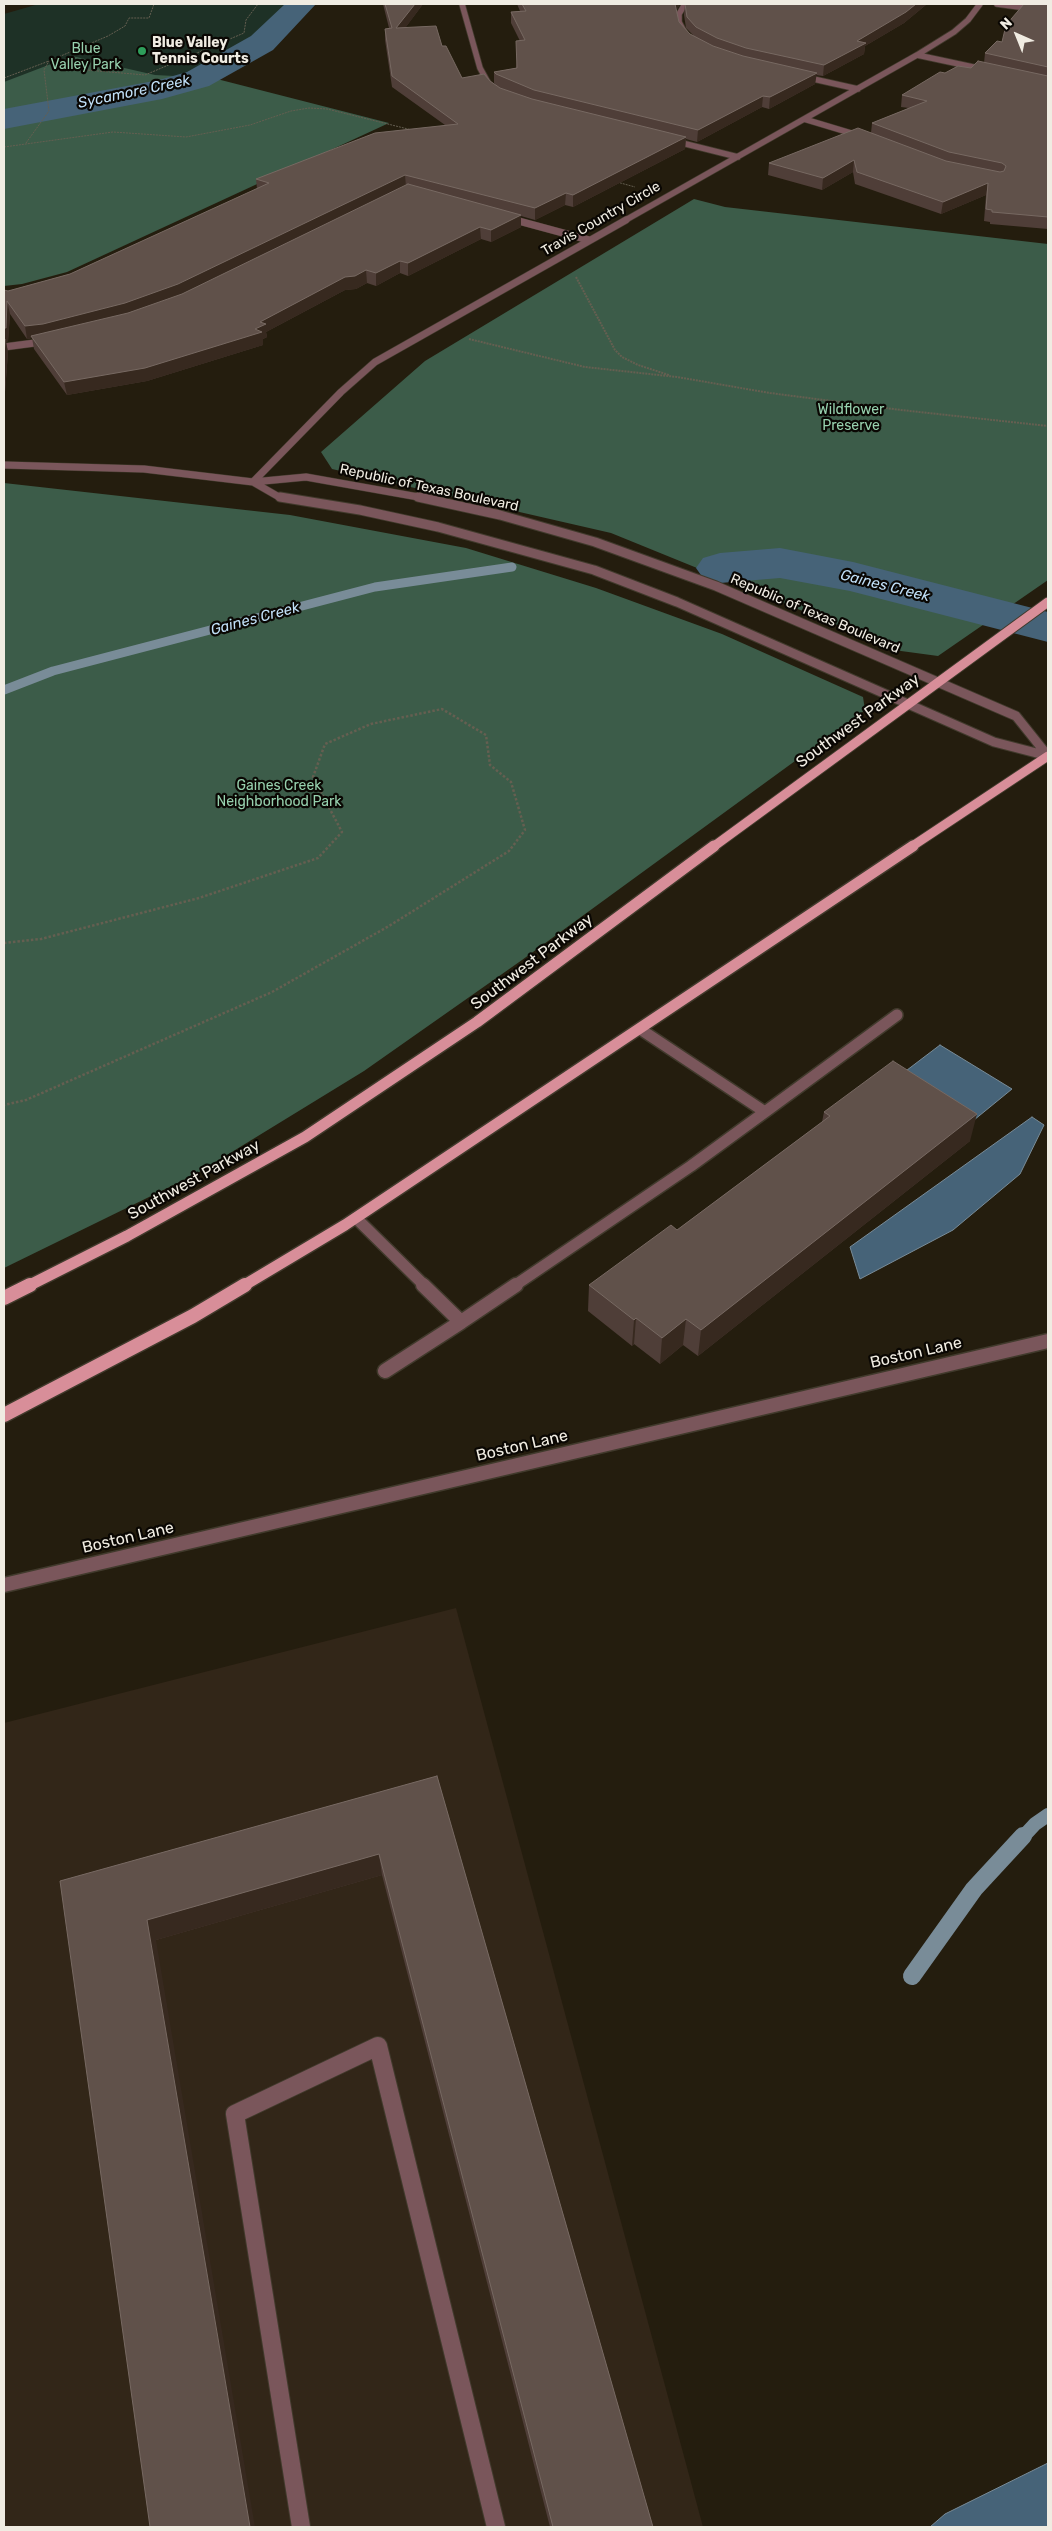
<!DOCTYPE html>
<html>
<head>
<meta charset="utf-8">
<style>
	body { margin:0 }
	#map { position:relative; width:1052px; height:2531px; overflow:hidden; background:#241d0e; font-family:Rubik,sans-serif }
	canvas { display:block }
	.frame { position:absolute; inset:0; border:5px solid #f0ece2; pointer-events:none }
	.north { position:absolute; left:992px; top:10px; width:50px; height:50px; -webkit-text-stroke:4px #0a0703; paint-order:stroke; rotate:316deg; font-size:14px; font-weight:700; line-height:20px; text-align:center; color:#f0ece2 }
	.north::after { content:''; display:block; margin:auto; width:18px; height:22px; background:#f0ece2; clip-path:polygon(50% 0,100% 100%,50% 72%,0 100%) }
</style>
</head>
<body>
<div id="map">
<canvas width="1052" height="2531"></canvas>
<div class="frame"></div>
<div class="north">N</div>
</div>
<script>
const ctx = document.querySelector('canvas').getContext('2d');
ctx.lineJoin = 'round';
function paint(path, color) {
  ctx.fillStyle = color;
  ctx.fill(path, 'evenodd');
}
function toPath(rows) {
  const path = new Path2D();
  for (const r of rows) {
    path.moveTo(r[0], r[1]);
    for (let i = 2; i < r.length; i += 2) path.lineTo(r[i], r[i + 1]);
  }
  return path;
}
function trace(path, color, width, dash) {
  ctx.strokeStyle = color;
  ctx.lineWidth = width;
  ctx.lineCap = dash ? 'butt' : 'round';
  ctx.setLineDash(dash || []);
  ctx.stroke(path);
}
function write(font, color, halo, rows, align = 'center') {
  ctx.font = font + ' Rubik,sans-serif';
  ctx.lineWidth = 4.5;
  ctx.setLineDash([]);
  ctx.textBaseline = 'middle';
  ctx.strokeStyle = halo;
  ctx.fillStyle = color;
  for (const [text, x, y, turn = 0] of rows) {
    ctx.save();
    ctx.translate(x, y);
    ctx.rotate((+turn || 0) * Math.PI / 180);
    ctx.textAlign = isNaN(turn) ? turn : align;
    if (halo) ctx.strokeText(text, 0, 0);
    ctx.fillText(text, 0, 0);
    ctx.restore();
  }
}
const industrial = toPath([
	[456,1608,703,2527,4,2527,4,1723]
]);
const green = toPath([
	[39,4,313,4,282,34,234,68,201,85,4,95,4,14]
]);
const forest = toPath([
	[72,56,155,75,213,78,389,123,67,272,22,284,4,286,4,82],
	[694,199,725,207,1048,244,1048,580,938,656,901,651,611,533,332,469,321,452,425,361],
	[4,483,290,515,466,548,596,588,722,634,863,697,865,710,522,960,364,1071,196,1174,4,1268]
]);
const water = toPath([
	[940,1045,1012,1089,963,1129,890,1083,940,1045],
	[1032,1117,1044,1125,1020,1174,953,1230,860,1279,850,1247,1032,1117],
	[1048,2463,1048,2527,930,2527,945,2514,1048,2463]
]);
const streamFar2 = toPath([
	[4,690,53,671,375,587,512,567]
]);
const streamFar1 = toPath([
	[1022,1838,1035,1824,1048,1815]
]);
const stream = toPath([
	[912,1976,974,1889,1023,1836]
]);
const river = toPath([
	[285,4,316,4,273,50,209,86,162,99,4,129,4,109,159,80,187,72,251,36,285,4],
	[780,548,853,562,1048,612,1048,642,850,591,780,578,720,583,703,578,696,568,703,558,720,553,780,548]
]);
const pathFar2 = toPath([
	[58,56,62,64,75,69,145,75,244,33,246,20,258,4],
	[4,78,49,61],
	[26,143,49,111,44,70,49,61,108,36,125,26,129,18,149,18,154,4],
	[4,147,113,132,186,137,250,125,291,111,309,108,327,109,412,130],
	[617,182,635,187]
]);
const pathFar1 = toPath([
	[576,277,615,350,622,357,638,365,669,375],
	[469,339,585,367,677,377,770,393,901,410,1048,426]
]);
const path = toPath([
	[4,943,41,939,199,898,318,858,342,832,313,777,325,744,371,724,442,709,486,735,490,765,511,782,525,830,509,851,389,926,272,992,26,1100,4,1105]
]);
const minorFar5 = toPath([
	[462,4,480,68,491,88],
	[685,4,679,14,679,22,686,35],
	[997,4,1048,11],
	[917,55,987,70],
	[800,76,858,89],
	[804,119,864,137],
	[670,140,738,157],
	[505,217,520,221],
	[624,221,917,55,954,32,968,20,980,4]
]);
const minorFar4 = toPath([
	[515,220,589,240],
	[4,347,50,341],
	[4,465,144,469,253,482,306,477,424,498],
	[253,482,341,392,375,362,626,220],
	[253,482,279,497,288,498]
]);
const minorFar3 = toPath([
	[280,497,360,510,438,527,594,570,677,602,994,742,1048,756],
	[418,497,500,515,595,542,716,586,1016,716,1048,756]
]);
const minorFar2 = toPath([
	[640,1029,765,1112,897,1015],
	[356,1218,425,1286],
	[514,1286,691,1166,765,1112]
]);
const minorFar1 = toPath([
	[423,1285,461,1322,516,1285],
	[385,1371,461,1322],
	[4,1585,1048,1341]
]);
const minor = toPath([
	[301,2527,235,2114,378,2046,496,2527]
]);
const majorFar2 = toPath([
	[713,847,1048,602],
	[911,847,1048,756]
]);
const majorFar1 = toPath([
	[28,1286,127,1236,305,1137,477,1022,714,846],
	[243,1286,345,1225,913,846]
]);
const major = toPath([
	[4,1298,30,1285],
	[4,1415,193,1316,245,1285]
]);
const wall = toPath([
	[383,4,423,4,405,28,442,46,462,78,490,81,496,85,494,83,494,72,516,68,520,41,511,23,511,12,520,11,517,4,680,4,676,11,679,22,690,34,694,36,686,28,684,15,685,4,927,4,904,23,865,46,864,54,823,76,816,75,815,84,769,109,762,107,697,142,686,139,685,149,573,207,565,205,535,220,521,216,521,227,491,242,481,239,408,276,400,273,376,286,367,283,356,289,345,290,266,332,267,337,263,339,263,345,147,381,67,395,34,349,32,338,27,339,10,314,8,341,6,342,8,352,5,392,4,393,4,290,8,291,70,274,257,189,256,179,445,125,392,87,385,40,385,29,389,28],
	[1048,4,1048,229,990,224,990,222,984,221,986,195,941,214,855,184,853,172,822,190,768,175,769,163,871,133,872,123,909,108,901,107,902,95,945,73,971,68,984,63,985,53,1002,42],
	[824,1112,970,1141,698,1356,683,1345,660,1364,634,1344,632,1346,588,1311,589,1285,677,1230,822,1122],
	[437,1776,653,2527,550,2527,382,1875,156,1940,60,1881]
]);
const shadedWall = toPath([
	[415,4,423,4,397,39,396,28],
	[675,4,680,4,674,15],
	[916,4,927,4,904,23,865,46,864,54,823,76,824,65,857,41],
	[817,73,815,84,769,109,770,97],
	[763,96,762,107,697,142,698,130],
	[686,137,685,149,573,207,573,195],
	[854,160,853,172,822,190,823,178],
	[405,175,406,187,180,297,127,316,31,336,32,338,27,339,25,326],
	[988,183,986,195,941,214,943,202],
	[566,193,565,205,535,220,535,208],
	[521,215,521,227,491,242,491,230],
	[480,227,481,239,408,276,408,263],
	[400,261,400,273,376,286,376,273],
	[366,270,367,283,356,289,345,290,266,332,267,337,263,339,263,345,147,381,67,395,64,382,255,329,260,322,345,277],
	[7,301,10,314,8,341,6,342,8,352,5,392,4,385,4,328],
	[977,1114,970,1141,698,1356,701,1330],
	[636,1318,634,1344,632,1346,634,1320],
	[686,1319,683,1345,660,1364,662,1338],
	[379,1854,382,1875,156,1940,255,2527,250,2527,147,1920]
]);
const building = toPath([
	[385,4,415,4,396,28,436,26,442,46,446,46,462,78,484,74,490,81,500,88,532,99,686,137,573,195,566,193,535,208,405,175,178,284,125,303,43,324,25,326,7,301,6,328,4,328,4,290,8,291,70,274,269,183,256,179,375,133,458,124,392,76,385,29,392,28,385,4],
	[522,4,675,4,679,22,690,34,713,46,743,56,817,73,770,97,763,96,698,130,534,90,496,74,494,72,517,68,516,41,525,40,511,12,526,11,522,4],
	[685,4,916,4,906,12,857,41,866,43,824,65,746,48,717,38,696,27,687,17,685,4],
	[1024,4,1048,4,1048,67,985,53,997,41,1002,42,1006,25,1024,4],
	[978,61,1048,76,1048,217,992,212,992,210,986,209,988,183,943,202,857,172,854,160,823,178,769,163,858,128,946,161,1000,172,1004,171,1006,166,1002,163,949,152,872,123,927,101,902,95,940,72,945,73,958,66,971,68,978,61],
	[408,184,521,215,491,230,480,227,408,263,400,261,376,273,366,270,355,276,345,277,260,322,266,324,255,329,262,332,145,368,64,382,31,336,128,313,182,294,408,184],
	[4,339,5,339,4,359,4,339],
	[893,1061,977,1114,701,1330,686,1319,662,1338,636,1318,634,1320,589,1285,671,1225,677,1230,830,1116,824,1112,893,1061],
	[437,1776,653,2527,553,2527,379,1854,147,1920,250,2527,150,2527,60,1881,437,1776]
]);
const markers = [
	[142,51,5,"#2e9e5b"]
];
const farPoinames = [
	["Blue Valley",152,43],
	["Tennis Courts",152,59]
];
const farParknames = [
	["Blue",86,49],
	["Valley Park",86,65],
	["Wildflower",851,410],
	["Preserve",851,426],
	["Gaines Creek",279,786],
	["Neighborhood Park",279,802]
];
const farStreetnames = [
	["Travis Country Circle",601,219,-30],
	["Republic of Texas Boulevard",429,488,12],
	["Republic of Texas Boulevard",815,614,23]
];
const farWaternames = [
	["Sycamore Creek",134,92,-12],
	["Gaines Creek",885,586,14],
	["Gaines Creek",255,619,-15]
];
const streetNames = [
	["Southwest Parkway",858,721,-36],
	["Southwest Parkway",532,962,-37],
	["Southwest Parkway",194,1180,-29],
	["Boston Lane",916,1353,-13],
	["Boston Lane",522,1446,-13],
	["Boston Lane",128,1538,-13]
];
paint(industrial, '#322618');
paint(green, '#1e3126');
paint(forest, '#3c5c49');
paint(water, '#466378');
trace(water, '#798c98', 1);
trace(streamFar2, '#798c98', 9);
trace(streamFar1, '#798c98', 14);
trace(stream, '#798c98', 18);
paint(river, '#466378');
trace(minorFar5, '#413a2c', 7);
trace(minorFar4, '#413a2c', 8);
trace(minorFar3, '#413a2c', 11);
trace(minorFar2, '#413a2c', 14);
trace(minorFar1, '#413a2c', 17);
trace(minor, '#413a2c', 20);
trace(majorFar2, '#413a2c', 11);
trace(majorFar1, '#413a2c', 14);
trace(major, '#413a2c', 17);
trace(pathFar2, '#655f51', 1, [2, 1]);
trace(pathFar1, '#655f51', 2, [2, 1]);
trace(path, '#655f51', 2.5, [2.5, 2]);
trace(minorFar5, '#7a565b', 5.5);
trace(minorFar4, '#7a565b', 7);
trace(minorFar3, '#7a565b', 9);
trace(minorFar2, '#7a565b', 11);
trace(minorFar1, '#7a565b', 14);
trace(minor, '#7a565b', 18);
trace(majorFar2, '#d88e99', 9);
trace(majorFar1, '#d88e99', 11);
trace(major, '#d88e99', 14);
paint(wall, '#4f3e38');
paint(shadedWall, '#37291f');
paint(building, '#60514a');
trace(building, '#776962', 1);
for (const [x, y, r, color] of markers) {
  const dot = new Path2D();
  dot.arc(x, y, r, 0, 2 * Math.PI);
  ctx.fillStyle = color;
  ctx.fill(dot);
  trace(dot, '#0a0703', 2);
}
write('bold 14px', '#f0ece2', '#0a0703', farPoinames, 'left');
write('14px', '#97d1ae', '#0a0703', farParknames);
write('14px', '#f0ece2', '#0a0703', farStreetnames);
write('italic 15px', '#c0dff7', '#0a0703', farWaternames);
write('16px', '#f0ece2', '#0a0703', streetNames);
</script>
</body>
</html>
